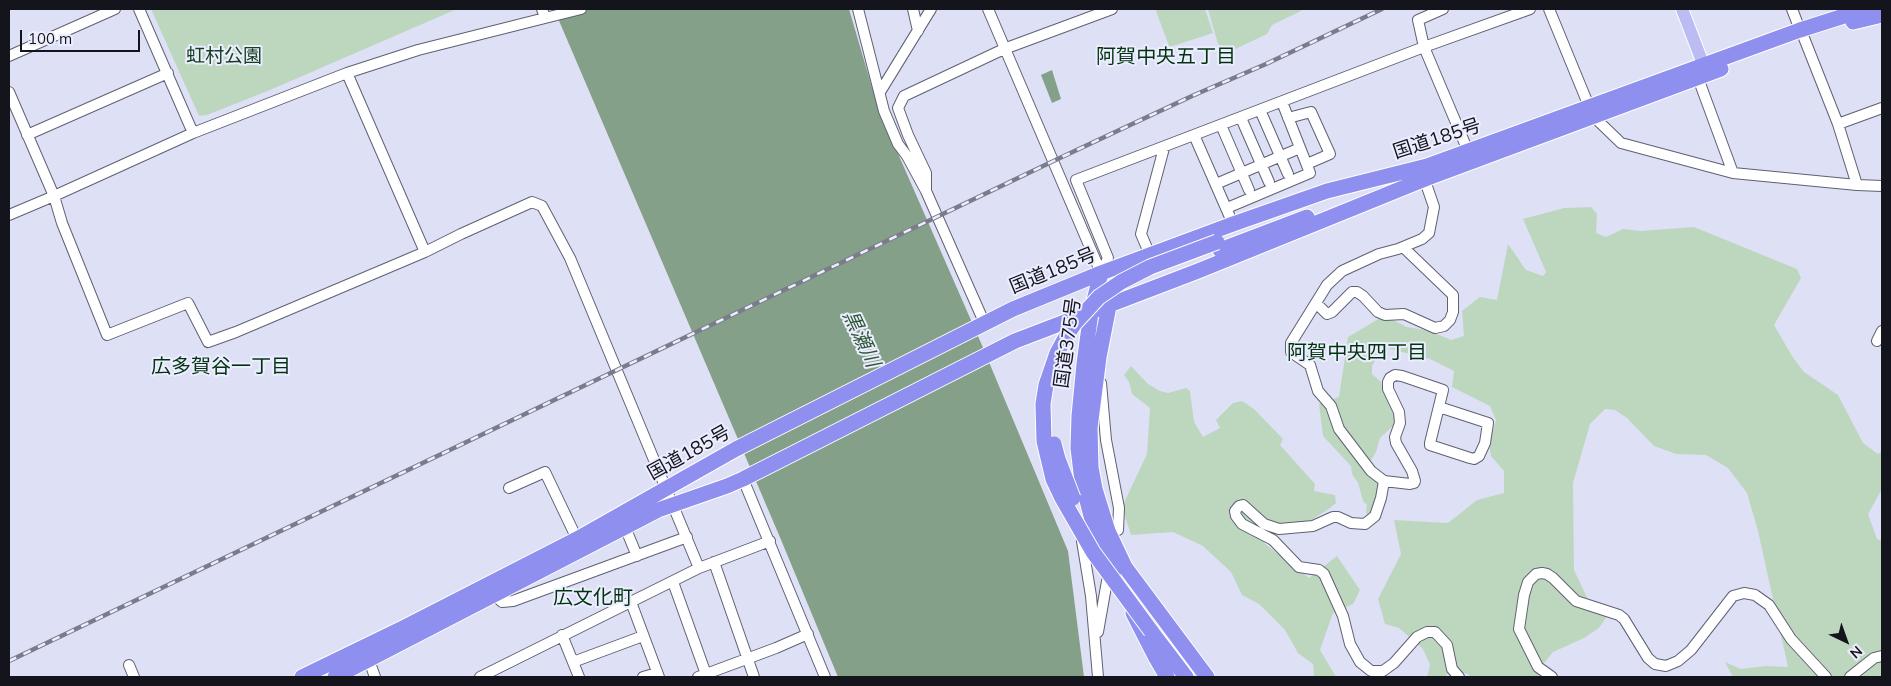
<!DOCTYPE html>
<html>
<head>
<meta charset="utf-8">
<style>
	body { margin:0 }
	#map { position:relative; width:1891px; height:686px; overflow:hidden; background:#dee0f6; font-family:Mulish,sans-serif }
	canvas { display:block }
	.frame { position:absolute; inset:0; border:10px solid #14141c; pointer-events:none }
	.north { position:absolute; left:1821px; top:616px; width:50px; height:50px; -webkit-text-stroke:4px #ecedff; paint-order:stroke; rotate:138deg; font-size:14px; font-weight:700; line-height:20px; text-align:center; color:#14141c }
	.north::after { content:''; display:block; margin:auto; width:18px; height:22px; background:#14141c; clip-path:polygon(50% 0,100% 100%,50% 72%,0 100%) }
	.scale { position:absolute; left:20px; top:30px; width:120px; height:22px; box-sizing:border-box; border:2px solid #14141c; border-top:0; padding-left:6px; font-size:15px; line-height:18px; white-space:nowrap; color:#14141c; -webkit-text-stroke:4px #ecedff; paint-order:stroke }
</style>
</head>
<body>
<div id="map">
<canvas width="1891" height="686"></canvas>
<div class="frame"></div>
<div class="north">N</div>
<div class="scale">100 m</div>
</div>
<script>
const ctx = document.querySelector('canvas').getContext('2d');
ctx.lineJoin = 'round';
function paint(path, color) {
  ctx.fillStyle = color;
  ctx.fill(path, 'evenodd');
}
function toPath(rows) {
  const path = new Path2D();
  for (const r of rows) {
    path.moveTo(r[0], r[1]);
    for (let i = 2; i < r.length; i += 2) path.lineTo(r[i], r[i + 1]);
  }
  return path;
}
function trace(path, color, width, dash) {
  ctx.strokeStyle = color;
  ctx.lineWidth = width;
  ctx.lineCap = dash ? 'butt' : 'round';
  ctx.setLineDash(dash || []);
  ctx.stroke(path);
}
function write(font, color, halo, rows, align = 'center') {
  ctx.font = font + ' Mulish,"Noto Sans JP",sans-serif';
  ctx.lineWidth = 4;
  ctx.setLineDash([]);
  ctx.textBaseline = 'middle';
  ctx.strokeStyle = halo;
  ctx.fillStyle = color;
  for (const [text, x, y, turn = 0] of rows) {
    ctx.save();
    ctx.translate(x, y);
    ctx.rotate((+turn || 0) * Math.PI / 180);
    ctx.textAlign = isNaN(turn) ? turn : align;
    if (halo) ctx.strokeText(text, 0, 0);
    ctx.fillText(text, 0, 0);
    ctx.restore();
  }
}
const green = toPath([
	[151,9,457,9,270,90,207,115,199,116],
	[1156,9,1205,9,1213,33,1173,46,1169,46,1156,11],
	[1208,9,1300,9,1301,11,1272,25,1267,34,1229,52,1218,44],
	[1591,207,1597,214,1596,233,1606,237,1623,229,1641,231,1694,227,1797,269,1801,278,1774,325,1792,356,1804,372,1838,395,1863,443,1878,454,1882,451,1882,489,1868,514,1877,539,1882,541,1882,677,1733,677,1725,662,1741,669,1766,666,1788,667,1758,531,1747,493,1728,468,1706,455,1676,454,1654,446,1627,418,1615,410,1605,409,1590,424,1573,483,1574,570,1593,610,1607,616,1599,628,1584,638,1553,652,1538,671,1538,677,1471,677,1468,674,1451,671,1444,677,1427,677,1430,665,1423,649,1399,628,1385,624,1378,599,1401,554,1394,520,1448,523,1477,500,1504,493,1504,471,1491,456,1489,445,1496,420,1490,406,1452,387,1454,371,1430,359,1383,347,1372,366,1372,374,1381,382,1383,392,1393,407,1395,424,1380,438,1376,452,1370,462,1379,486,1375,506,1369,517,1366,512,1367,505,1363,501,1358,483,1352,474,1351,466,1323,436,1319,404,1339,397,1348,337,1380,318,1395,321,1407,327,1430,331,1451,340,1464,336,1462,311,1480,297,1497,300,1508,244,1526,270,1543,276,1546,272,1523,219,1564,208],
	[1131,366,1148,384,1160,391,1168,393,1186,388,1190,391,1194,422,1203,437,1220,428,1216,420,1233,403,1242,401,1254,409,1283,439,1280,445,1315,484,1314,491,1335,495,1336,503,1330,508,1313,519,1279,534,1264,543,1309,578,1337,556,1360,590,1353,604,1333,613,1320,650,1336,677,1314,677,1313,664,1298,653,1285,630,1259,604,1242,595,1231,572,1203,546,1173,532,1131,535,1122,507,1147,454,1150,408,1132,394,1129,382,1124,375]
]);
const water = toPath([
	[554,9,849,9,878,108,981,343,1068,551,1084,677,838,677,779,535],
	[1052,70,1061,99,1052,103,1041,75]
]);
const minor = toPath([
	[139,9,193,133],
	[858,9,884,111,898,144,907,156,926,191,984,322],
	[913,9,918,31],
	[988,9,1101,273],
	[1443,9,1418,20,1424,47,1468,151],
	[1549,9,1593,116,1621,143,1733,173,1857,185,1882,186],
	[1792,9,1800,30],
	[545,18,581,9],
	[1804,38,1838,124,1857,185],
	[9,56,115,9],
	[347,73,425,252],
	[1698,78,1733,173],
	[9,92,54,196,62,223,107,335,188,303,208,342,236,332,425,252,461,234,532,202,542,206,570,258,699,568],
	[880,92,931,9],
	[1260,110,1288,174],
	[1241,118,1269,182],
	[1288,118,1311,112,1330,154,1307,164],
	[1838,124,1882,108],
	[1221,125,1249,190],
	[27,135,168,73],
	[1194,135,1233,224],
	[1423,175,1434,207,1429,233,1422,239,1398,249,1379,254,1342,271,1327,285,1291,343,1291,352,1310,365,1318,391,1331,406,1339,429,1371,471,1384,481,1381,498,1375,516,1365,524,1351,523,1338,517,1333,517,1313,526,1279,529,1264,524,1243,505,1239,506,1235,511,1236,516,1242,524,1273,540,1299,567,1319,570,1324,574,1343,616,1350,644,1360,662,1365,666,1371,671,1383,671,1394,663,1417,637,1427,632,1435,632,1447,645,1452,669,1459,677],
	[1216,184,1300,148],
	[926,189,926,173,908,135,898,108,904,96,1004,49,1112,9],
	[1227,208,1310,173,1282,102],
	[9,215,54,196,193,133,347,73,418,50,545,18,542,9],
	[1150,255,1141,234,1164,148],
	[1101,273,1108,258,1076,180,1424,47,1530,9],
	[1317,304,1327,314,1332,312,1352,292,1357,292,1363,296,1378,312,1385,315,1404,314,1435,328,1444,326,1450,320,1453,312,1453,295,1403,247],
	[1877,341,1882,331],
	[1101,383,1106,440,1119,508,1118,530],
	[743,479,825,677],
	[1384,481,1410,484,1414,483,1415,481,1412,471,1396,443,1395,437,1400,423,1399,412,1388,389,1388,382,1390,378,1395,375,1402,376,1443,390,1430,443,1430,445,1470,458,1474,459,1479,456,1485,443,1488,423,1439,407],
	[509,488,545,472,577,539],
	[625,527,637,556],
	[1082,541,1091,596,1098,677],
	[714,562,754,677],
	[673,582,707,677],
	[494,595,502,602,513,601,687,537],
	[631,602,659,677],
	[1098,632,1107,581],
	[562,635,579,677],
	[369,660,375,677],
	[573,662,643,636],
	[129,665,134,677],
	[480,677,699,568,770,541],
	[643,677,657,673],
	[698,677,776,648,808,634],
	[1552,677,1538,667,1519,629,1524,595,1528,582,1536,574,1542,573,1547,574,1553,578,1576,601,1619,615,1624,619,1648,658,1655,664,1666,666,1678,661,1691,650,1733,596,1744,593,1755,595,1769,605,1791,639,1826,677],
	[1850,677,1874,658,1882,656]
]);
const major = toPath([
	[1682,9,1707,74]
]);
const highway = toPath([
	[1853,22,1882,15],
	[1220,250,1307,217],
	[1101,273,1091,312,1084,364,1079,416,1078,448,1082,481,1093,524,1113,574],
	[1107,299,1109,306,1099,357,1090,428,1091,467,1095,489,1108,531,1125,567,1207,677],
	[1133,613,1156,658,1167,677],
	[1151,631,1186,677],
	[302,677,403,628,577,539,736,449,1013,309,1101,273,1233,224,1327,191,1427,166,1800,30,1866,9],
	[335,677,658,510,727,486,743,479,1015,341,1198,271,1425,179,1721,69]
]);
const rail = toPath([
	[9,661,1064,156,1192,96,1266,64,1382,9]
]);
const highwayBridge = toPath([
	[1054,444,1058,459,1073,498],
	[1151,631,1093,552,1062,498,1053,479,1044,441,1043,404,1046,385,1057,353,1064,340,1075,323,1099,297,1121,282,1150,267,1217,242]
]);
const parkNames = [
	["虹村公園",224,56]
];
const streetNames = [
	["国道185号",1437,139,-18],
	["国道185号",1053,271,-22],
	["国道375号",1068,343,-82],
	["国道185号",689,453,-29]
];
const neighbourhoodNames = [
	["阿賀中央五丁目",1166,57],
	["阿賀中央四丁目",1357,353],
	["広多賀谷一丁目",221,367],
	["広文化町",593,598]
];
const waterNames = [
	["黒瀬川",861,339,65]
];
paint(green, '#bdd7bf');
paint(water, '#85a088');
trace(minor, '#5f6073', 12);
trace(major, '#fff', 14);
trace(highway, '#fff', 17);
trace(minor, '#fff', 10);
trace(major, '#bcbcf5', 12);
trace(highway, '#8f8fef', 15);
trace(rail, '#7b7c8b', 4.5);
trace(rail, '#ecedff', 2.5, [8]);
trace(highwayBridge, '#fff', 17, []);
trace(highwayBridge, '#8f8fef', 15);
write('19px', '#14401d', '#ecedff', parkNames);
write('19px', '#14141c', '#ecedff', streetNames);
write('20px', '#02330f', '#ecedff', neighbourhoodNames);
write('italic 20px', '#2e5935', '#ecedff', waterNames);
</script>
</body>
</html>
